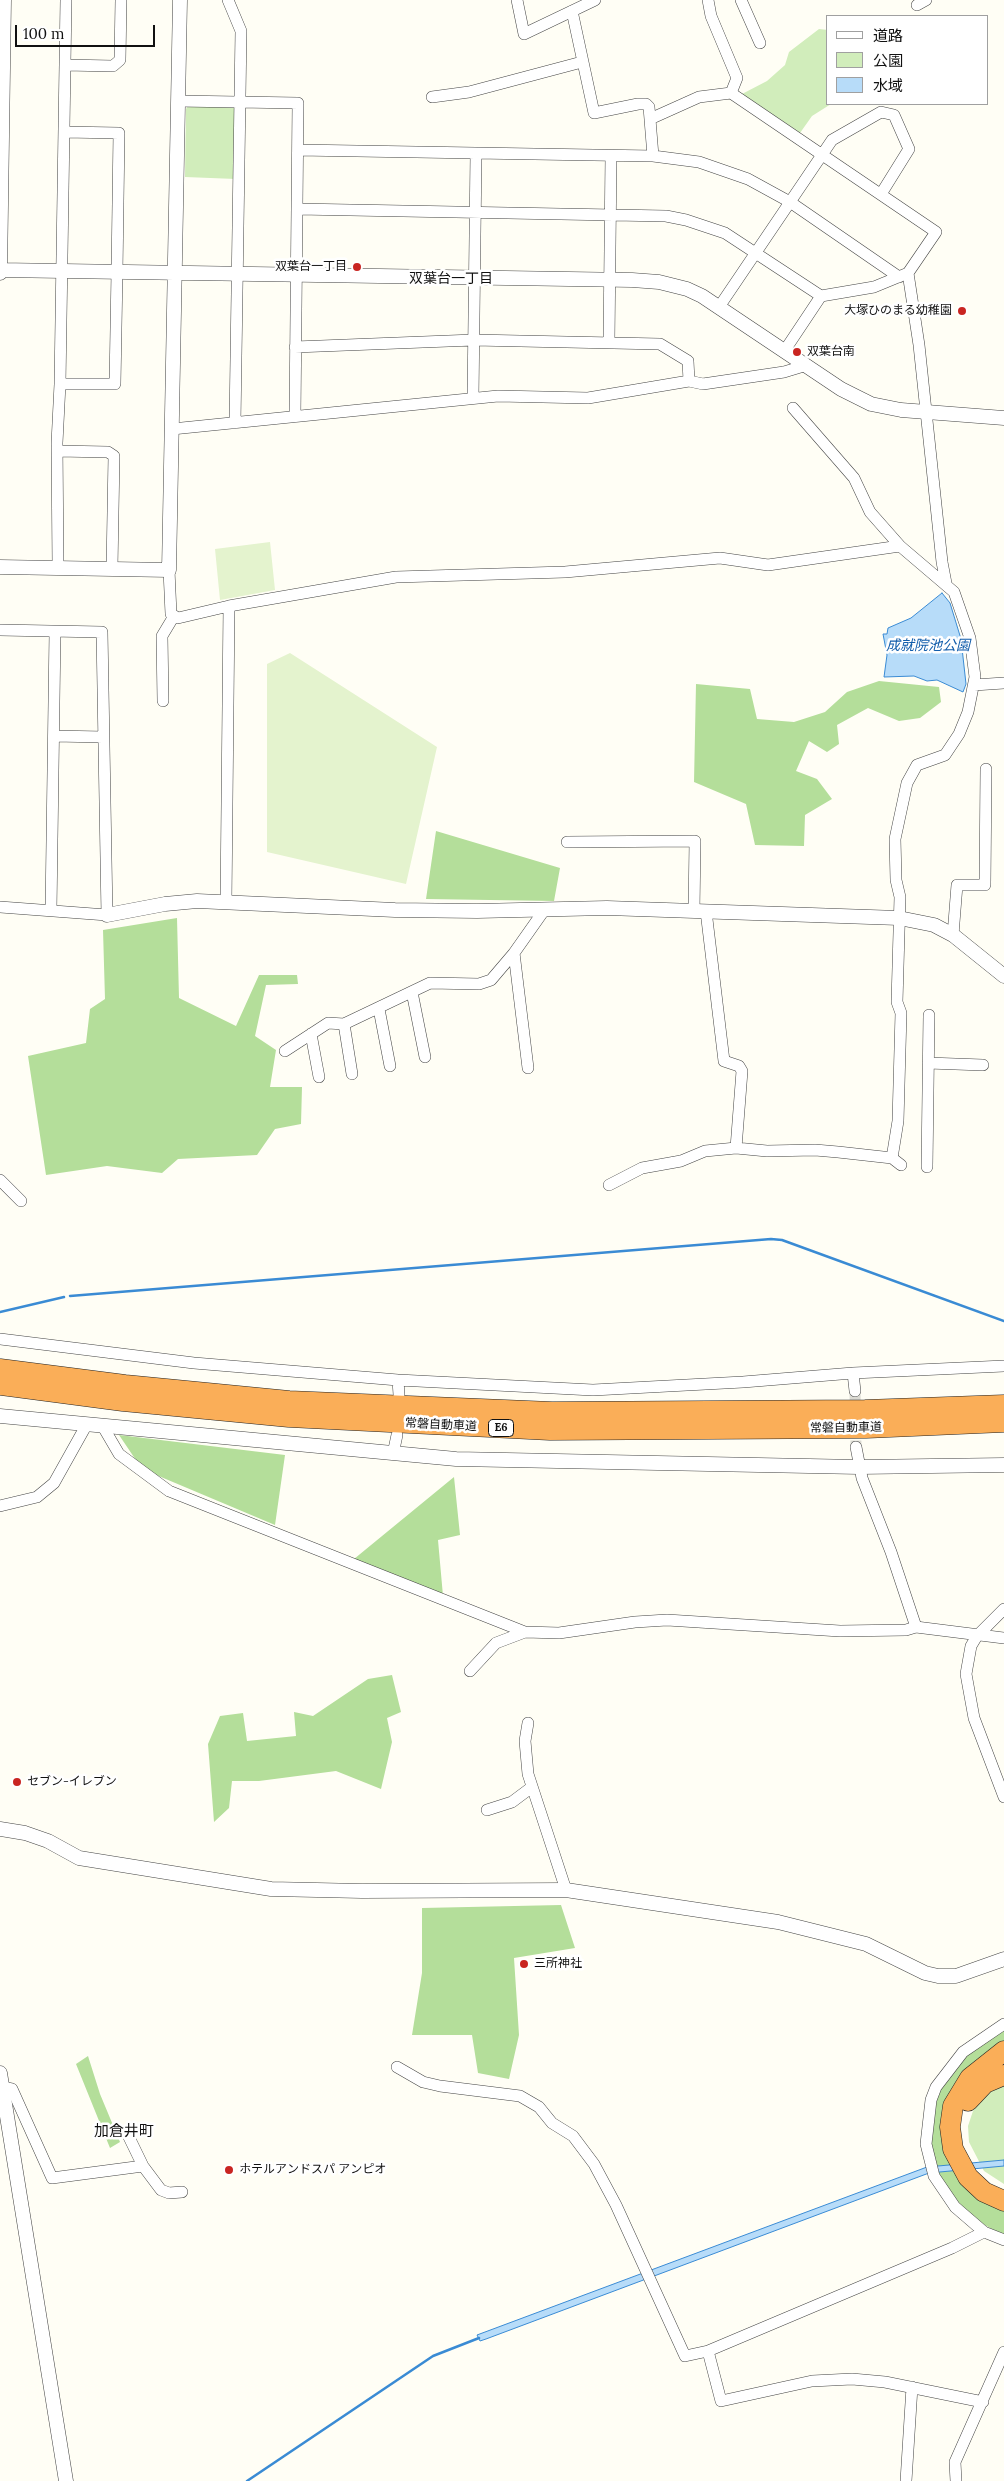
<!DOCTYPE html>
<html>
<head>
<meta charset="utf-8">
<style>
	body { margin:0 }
	#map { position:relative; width:1004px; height:2481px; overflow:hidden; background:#fffef5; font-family:Lora,"Noto Sans JP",serif }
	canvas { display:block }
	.legend { position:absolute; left:826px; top:15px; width:162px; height:90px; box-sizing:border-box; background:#fff; border:1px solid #a0a0a0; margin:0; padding:6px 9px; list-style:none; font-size:15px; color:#111 }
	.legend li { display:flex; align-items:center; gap:10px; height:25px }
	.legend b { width:25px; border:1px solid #a0a0a0 }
	.scale { position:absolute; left:15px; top:25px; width:140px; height:22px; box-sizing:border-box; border:2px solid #111; border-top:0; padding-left:6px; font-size:15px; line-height:18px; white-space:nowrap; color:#111; -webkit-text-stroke:4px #fff; paint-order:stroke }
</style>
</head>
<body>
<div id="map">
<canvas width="1004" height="2481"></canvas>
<ul class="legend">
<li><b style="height:6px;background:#fff"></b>道路</li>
<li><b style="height:14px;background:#d1edbb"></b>公園</li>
<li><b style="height:14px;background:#b7dcf9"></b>水域</li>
</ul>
<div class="scale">100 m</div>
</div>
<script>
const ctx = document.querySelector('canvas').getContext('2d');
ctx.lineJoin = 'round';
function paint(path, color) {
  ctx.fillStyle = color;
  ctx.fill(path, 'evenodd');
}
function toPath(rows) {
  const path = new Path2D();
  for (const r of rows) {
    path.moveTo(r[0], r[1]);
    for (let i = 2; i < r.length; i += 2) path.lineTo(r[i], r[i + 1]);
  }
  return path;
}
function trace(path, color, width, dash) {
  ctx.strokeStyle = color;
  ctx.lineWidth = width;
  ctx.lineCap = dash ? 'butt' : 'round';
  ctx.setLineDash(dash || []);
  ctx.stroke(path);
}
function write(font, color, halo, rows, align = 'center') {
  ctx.font = font + ' Lora,"Noto Sans JP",serif';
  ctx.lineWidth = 5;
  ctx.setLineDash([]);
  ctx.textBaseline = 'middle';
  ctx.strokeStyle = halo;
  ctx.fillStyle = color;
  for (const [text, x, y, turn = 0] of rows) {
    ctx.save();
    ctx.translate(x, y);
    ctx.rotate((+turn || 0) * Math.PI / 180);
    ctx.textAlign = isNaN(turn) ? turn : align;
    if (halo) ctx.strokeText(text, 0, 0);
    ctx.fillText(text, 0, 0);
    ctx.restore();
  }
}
const green = toPath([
	[819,29,828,30,828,104,831,104,812,116,800,133,742,94,767,81,785,65,789,52],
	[188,106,235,106,236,179,185,177,186,109],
	[1004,2082,1004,2184,984,2171,969,2142,968,2126,976,2102]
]);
const forest = toPath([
	[879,681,939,687,941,702,920,718,899,721,868,708,837,725,839,744,827,752,809,741,796,771,817,779,832,799,805,815,804,846,755,845,746,804,694,782,696,684,750,689,757,719,794,722,825,712,847,692],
	[436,831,560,868,554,901,426,899],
	[177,918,179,998,236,1026,259,975,297,975,298,984,266,985,255,1036,276,1050,270,1087,302,1087,301,1124,275,1129,257,1155,178,1159,162,1173,107,1166,46,1175,28,1056,86,1043,90,1009,105,999,103,930],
	[119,1435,285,1455,275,1525,142,1469],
	[454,1477,460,1535,438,1540,443,1596,354,1559],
	[392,1675,401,1712,387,1718,392,1742,381,1789,336,1771,259,1781,232,1781,229,1808,214,1822,208,1744,220,1716,243,1713,247,1741,296,1736,294,1712,313,1716,368,1679],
	[561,1905,575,1948,514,1958,519,2035,509,2079,478,2073,472,2035,412,2035,422,1973,422,1908],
	[1004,2029,1004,2046,973,2067,946,2146,1004,2208,1004,2236,971,2217,962,2207,939,2176,931,2145,936,2102,944,2080,962,2058],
	[88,2056,100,2094,120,2142,110,2148,76,2064]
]);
const pitch = toPath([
	[270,542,275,590,220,600,215,549],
	[290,653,437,747,406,884,267,852,267,664]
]);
const water = toPath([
	[942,593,950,603,961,639,966,684,963,692,937,680,927,681,914,676,884,677,887,655,883,634,887,634,888,628,911,618,942,593],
	[1004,2160,1004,2166,929,2173,486,2339,480,2341,477,2335,927,2167,1004,2160]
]);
const stream = toPath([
	[70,1296,771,1239,782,1240,1004,1321],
	[0,1312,64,1297],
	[247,2481,433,2356,479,2338]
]);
const minorTunnel = toPath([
	[855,1391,856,1447]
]);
const minor = toPath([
	[228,0,241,31,235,423],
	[517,0,524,34,595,0],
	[708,0,711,16,737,78,731,93],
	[741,0,760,43],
	[917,5,926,0],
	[572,11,594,113,638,104,646,104,649,107,653,156],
	[65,65,113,66,120,60,121,0],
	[432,97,469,92,582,62],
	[178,101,298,103,295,417],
	[650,119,699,97,731,93,936,232,908,273,874,287,821,296,785,350],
	[298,150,653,156,699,162,748,179,790,202,899,277],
	[298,209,666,216,686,220,725,233,821,296],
	[908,273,919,345,942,562,946,583],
	[719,307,832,140,881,112,894,115,909,149,881,194],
	[609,341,611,156],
	[295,347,474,340,660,344,688,361,689,381],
	[60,384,115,384,117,272,119,133,64,132],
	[473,398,476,154],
	[793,408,854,478,870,512,900,546,954,592,970,638,975,677,968,712,959,734,945,755,917,765,907,783,895,839,896,880,900,897,897,1002,901,1013,898,1121,892,1158],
	[172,429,498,396,588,398,689,381,703,384,784,372,807,365],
	[58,451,108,452,114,456,112,568],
	[58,567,57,443,60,384,66,0],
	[169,570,171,614,178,618,229,606,396,577,565,572,720,558,768,565,900,546],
	[0,630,102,632,107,915,0,907],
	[974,685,1004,683],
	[163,701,162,636,174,616],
	[54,736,103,737],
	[567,842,695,841,694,911],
	[226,902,229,606],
	[51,910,55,632],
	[706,911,724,1061,739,1066,742,1071,736,1148],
	[953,935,957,885,985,885,986,769],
	[412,992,425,1057],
	[379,1009,390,1066],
	[344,1024,352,1074],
	[311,1034,319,1077],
	[285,1051,328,1023,344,1024,430,983,479,984,491,980,514,953],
	[928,1063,983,1065],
	[528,1068,514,953,545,909],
	[927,1167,929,1015],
	[0,1180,21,1201],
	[609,1185,642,1168,681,1161,705,1151,736,1148,767,1151,815,1150,838,1152,892,1158,901,1165],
	[0,1339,194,1363,398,1380,593,1390,743,1382,853,1373,1004,1366],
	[853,1373,855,1391],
	[398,1380,399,1395],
	[102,1425,119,1454,169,1491,525,1632,559,1633,635,1622,667,1620,840,1631,906,1630,916,1627],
	[856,1447,862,1478,891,1552,916,1627,1004,1638],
	[393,1454,397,1435],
	[0,1506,37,1497,54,1483,87,1424],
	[1004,1609,977,1636,971,1646,966,1674,974,1718,1004,1797],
	[470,1671,496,1643,525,1632],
	[528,1723,525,1741,528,1774,566,1890],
	[487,1810,512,1802,532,1787],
	[1004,2024,963,2052,936,2087,931,2100,926,2144,934,2176,955,2207,984,2232,1004,2240],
	[397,2067,423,2082,440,2086,520,2096,539,2107,552,2123,573,2136,594,2164,616,2205,685,2356,708,2351,952,2248,984,2232],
	[2,2087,12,2089,52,2178,143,2166],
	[126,2131,143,2166,161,2190,169,2193,182,2192],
	[708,2351,721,2401,812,2381,852,2379,885,2382,983,2402],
	[906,2481,912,2387],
	[956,2481,955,2462,1004,2352]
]);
const tertiary = toPath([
	[0,270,632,280,659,282,687,289,702,296,841,389,871,404,901,410,1004,418],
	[0,273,4,0],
	[0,567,169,570,180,0],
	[107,915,165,904,197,901,395,910,477,911,607,908,899,918,934,925,953,935,1004,976],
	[0,1416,456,1459,859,1467,1004,1465],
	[0,1829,25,1833,48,1841,79,1858,271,1889,362,1891,566,1890,778,1922,866,1944,925,1973,938,1976,956,1976,1004,1959],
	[0,2073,66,2481]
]);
const motorway = toPath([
	[0,1369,125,1385,289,1401,552,1412,865,1410,1004,1405],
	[0,1385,123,1401,289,1417,550,1430,866,1428,1004,1422],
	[1004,2051,970,2078,953,2106,950,2127,953,2149,968,2177,984,2192,1004,2201],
	[968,2101,985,2083,1004,2075]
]);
const markers = [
	[357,267,5,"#c92521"],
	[962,311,5,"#c92521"],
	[797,352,5,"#c92521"],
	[17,1782,5,"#c92521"],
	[524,1964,5,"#c92521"],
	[229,2170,5,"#c92521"]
];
const shields = [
	[501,1428,25]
];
const shieldNames = [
	["E6",501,1428]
];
const poiNames = [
	["双葉台一丁目",347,267,"right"],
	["大塚ひのまる幼稚園",952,311,"right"],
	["双葉台南",807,352],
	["セブン-イレブン",27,1782],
	["三所神社",534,1964],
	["ホテルアンドスパ アンピオ",239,2170]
];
const streetNames = [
	["常磐自動車道",441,1425,3],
	["常磐自動車道",846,1428,-1]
];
const neighbourhoodNames = [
	["双葉台一丁目",451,279]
];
const waterNames = [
	["成就院池公園",928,646]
];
const quarterNames = [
	["加倉井町",124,2132]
];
paint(green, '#d1edbb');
paint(forest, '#b4de9a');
paint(pitch, '#e4f3ce');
paint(water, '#b7dcf9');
trace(water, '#3a8bd4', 1);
trace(stream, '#3a8bd4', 2.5);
trace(minorTunnel, '#dbdad3', 11, [11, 5.5]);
trace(minor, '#444', 12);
trace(tertiary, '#444', 15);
trace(motorway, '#222', 21);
trace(minor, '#fff', 11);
trace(tertiary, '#fff', 14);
trace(motorway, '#faae58', 20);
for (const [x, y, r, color] of markers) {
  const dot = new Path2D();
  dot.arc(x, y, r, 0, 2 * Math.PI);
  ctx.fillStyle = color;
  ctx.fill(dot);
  trace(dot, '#fff', 2);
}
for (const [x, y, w] of shields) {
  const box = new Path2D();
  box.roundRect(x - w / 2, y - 8.5, w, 17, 4);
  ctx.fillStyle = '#fff';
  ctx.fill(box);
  trace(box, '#111', 1);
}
write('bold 11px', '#111', null, shieldNames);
write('12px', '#111', '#fff', poiNames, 'left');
write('12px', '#111', '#fff', streetNames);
write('14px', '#111', '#fff', neighbourhoodNames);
write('italic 14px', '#125dab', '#fff', waterNames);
write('15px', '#111', '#fff', quarterNames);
</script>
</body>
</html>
